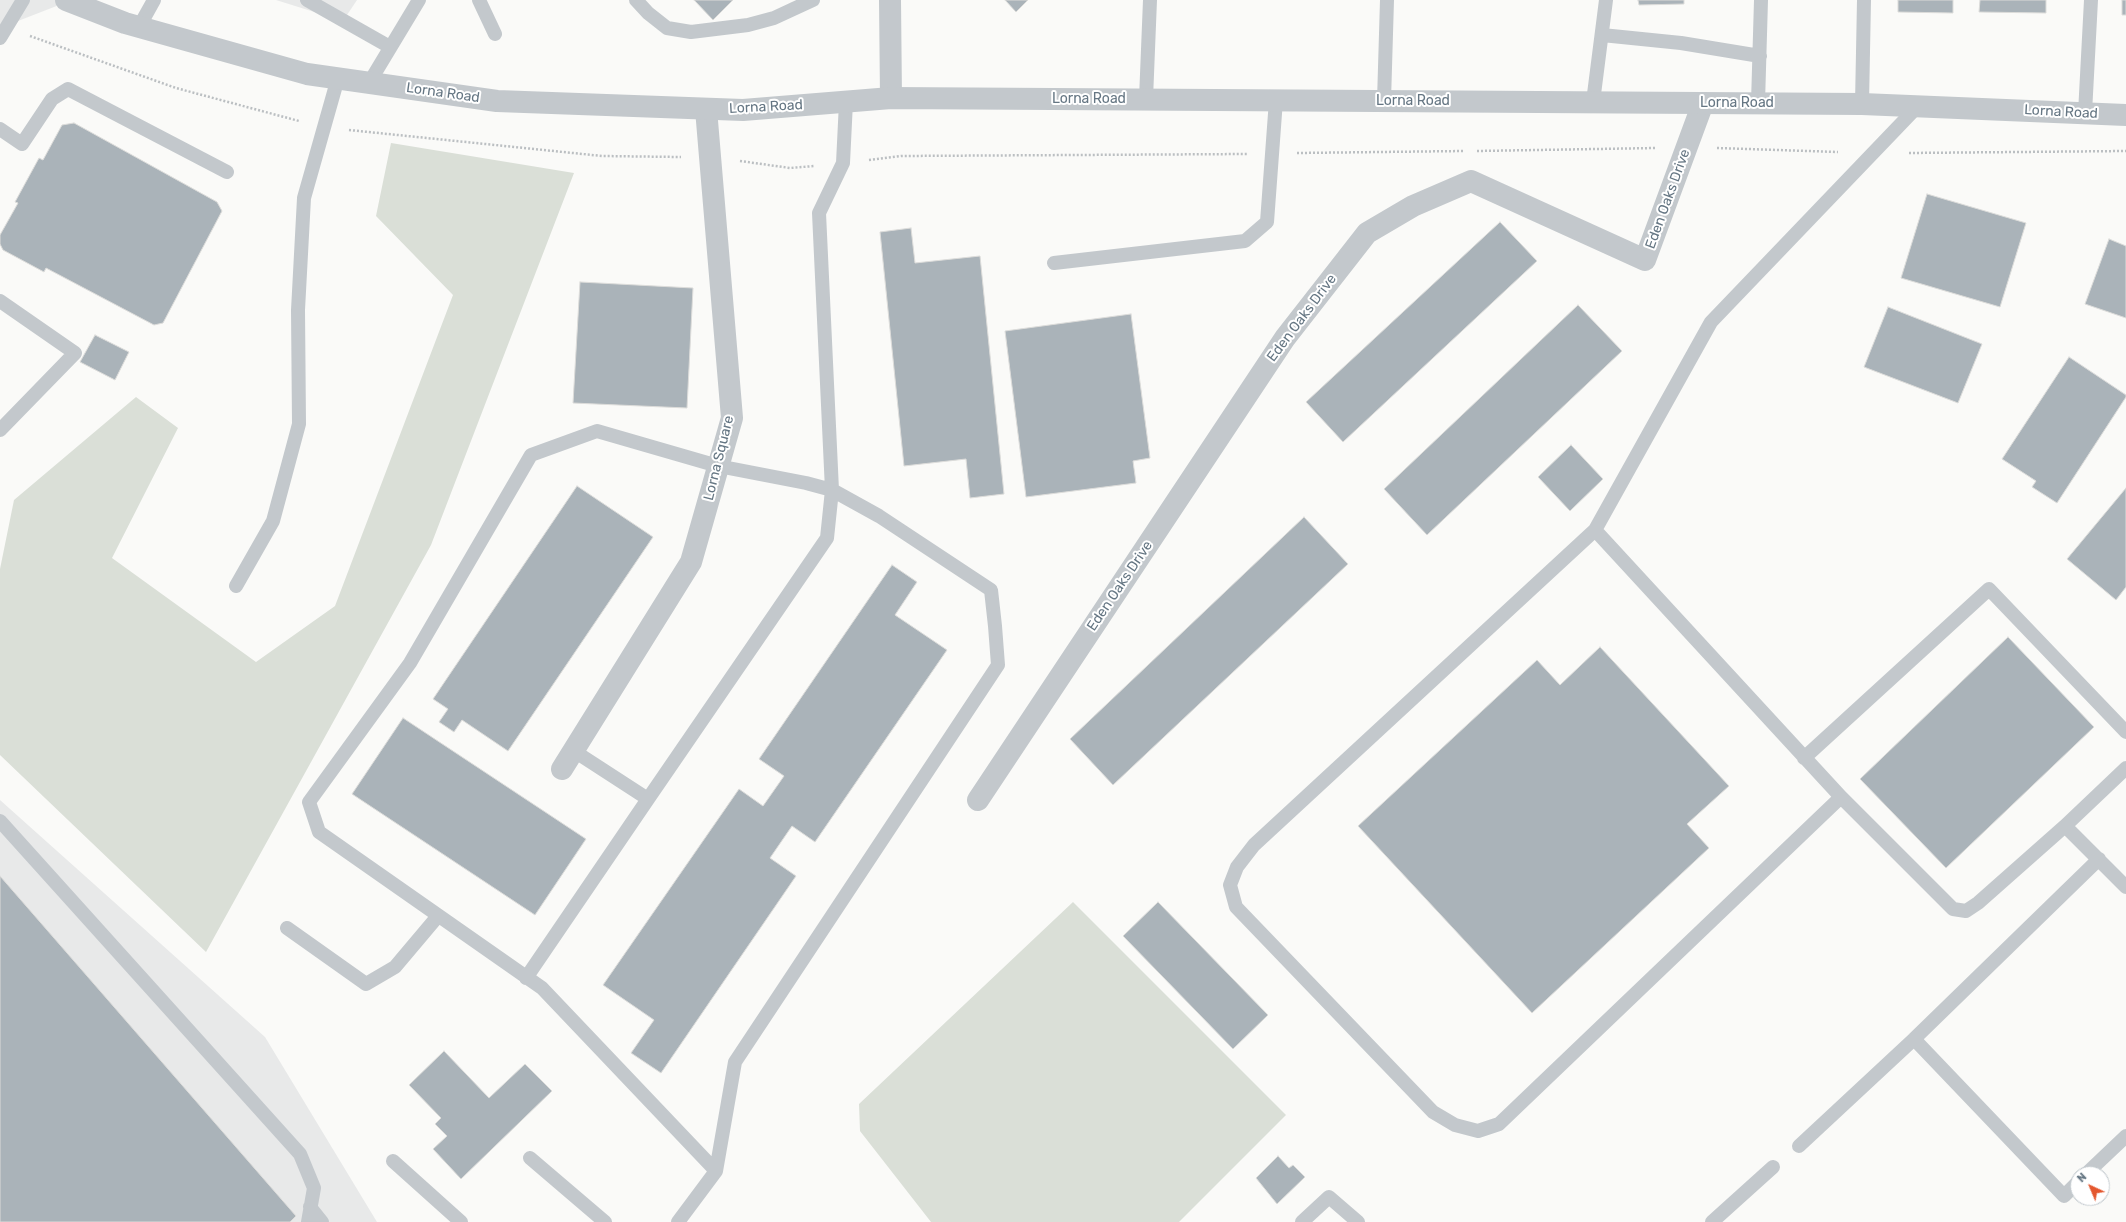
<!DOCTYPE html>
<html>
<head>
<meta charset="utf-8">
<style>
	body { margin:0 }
	#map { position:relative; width:2126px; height:1222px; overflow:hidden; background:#fafaf8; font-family:Rubik,sans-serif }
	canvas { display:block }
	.north { position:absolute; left:2070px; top:1166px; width:40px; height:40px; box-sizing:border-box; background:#fff; border:1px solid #c1c8cd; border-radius:50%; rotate:316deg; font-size:11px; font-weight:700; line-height:16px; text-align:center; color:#657683 }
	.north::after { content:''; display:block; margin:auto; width:14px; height:18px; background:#e4572e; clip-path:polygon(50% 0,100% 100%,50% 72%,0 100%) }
</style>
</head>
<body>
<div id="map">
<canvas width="2126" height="1222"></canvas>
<div class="north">N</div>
</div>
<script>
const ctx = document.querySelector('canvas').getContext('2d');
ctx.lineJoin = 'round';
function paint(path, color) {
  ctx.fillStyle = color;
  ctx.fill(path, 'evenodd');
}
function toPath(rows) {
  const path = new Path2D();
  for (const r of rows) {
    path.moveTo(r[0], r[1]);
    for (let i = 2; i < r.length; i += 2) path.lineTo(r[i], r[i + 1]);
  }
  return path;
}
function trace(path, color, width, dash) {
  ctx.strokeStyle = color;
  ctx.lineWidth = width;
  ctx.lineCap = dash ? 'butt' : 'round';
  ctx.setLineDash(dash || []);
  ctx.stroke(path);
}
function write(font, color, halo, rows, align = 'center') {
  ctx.font = font + ' Rubik,sans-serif';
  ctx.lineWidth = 4;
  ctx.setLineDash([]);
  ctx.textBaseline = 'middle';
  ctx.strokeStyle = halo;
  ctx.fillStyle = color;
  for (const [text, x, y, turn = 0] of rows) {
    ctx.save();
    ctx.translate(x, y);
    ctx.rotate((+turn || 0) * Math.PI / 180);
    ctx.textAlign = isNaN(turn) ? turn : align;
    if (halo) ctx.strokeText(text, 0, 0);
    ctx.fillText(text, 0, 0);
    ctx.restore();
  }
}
const built = toPath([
	[0,0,72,0,0,28],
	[276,0,357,0,343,21],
	[0,800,265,1037,377,1222,0,1222]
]);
const green = toPath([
	[391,143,574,173,431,545,206,952,0,755,0,569,14,500,136,397,178,428,112,558,256,662,335,606,453,295,376,216],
	[1073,902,1286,1115,1179,1222,931,1222,860,1131,859,1104]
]);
const building = toPath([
	[694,0,733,0,713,20,694,0],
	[1005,0,1028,0,1016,12,1005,0],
	[1638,0,1684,0,1684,4,1639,5,1638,0],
	[1898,0,1953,0,1953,13,1898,12,1898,0],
	[1980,0,2046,0,2046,13,1979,12,1980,0],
	[2122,0,2126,0,2126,15,2122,15,2122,0],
	[74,123,217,202,222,211,163,323,154,325,46,268,44,272,3,250,0,244,0,235,18,203,15,202,39,158,43,160,62,125,74,123],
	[1927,194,2026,223,2000,307,1901,278,1927,194],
	[1500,222,1537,261,1343,442,1306,402,1500,222],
	[911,228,915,263,980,256,1004,494,970,498,966,459,904,466,880,232,911,228],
	[2109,239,2126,246,2126,318,2085,304,2109,239],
	[580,282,693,288,687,408,573,403,580,282],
	[1578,305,1622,351,1427,535,1384,489,1578,305],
	[1888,307,1982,344,1958,403,1864,367,1888,307],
	[1131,314,1150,458,1133,461,1136,483,1026,497,1005,331,1131,314],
	[95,335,129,352,115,380,80,362,95,335],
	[2069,357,2126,395,2126,397,2057,503,2032,487,2036,481,2002,459,2069,357],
	[1571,445,1603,479,1570,511,1538,477,1571,445],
	[577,486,653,537,508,751,462,720,454,732,439,722,448,709,433,699,577,486],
	[2126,488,2126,587,2116,600,2067,559,2126,488],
	[1304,517,1348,564,1113,785,1070,739,1304,517],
	[892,565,917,582,895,615,947,650,815,842,792,826,770,858,796,876,661,1073,631,1053,654,1020,603,985,739,789,763,806,784,776,759,759,892,565],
	[2008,637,2094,727,1946,868,1860,779,2008,637],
	[1600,647,1729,786,1687,824,1709,848,1532,1013,1358,826,1537,660,1560,685,1600,647],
	[403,718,586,839,535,915,352,794,403,718],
	[0,876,296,1216,290,1222,0,1222,0,876],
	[1158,902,1268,1015,1233,1049,1123,936,1158,902],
	[444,1051,489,1098,525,1064,552,1091,461,1179,433,1149,447,1136,435,1124,441,1118,409,1085,444,1051],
	[1278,1156,1289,1168,1293,1165,1305,1177,1277,1204,1256,1178,1278,1156]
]);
const path = toPath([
	[30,36,176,88,299,121],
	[349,130,602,156,681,157],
	[1717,148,1838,152],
	[1477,151,1656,148],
	[1297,153,1464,151],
	[1909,153,2126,151],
	[869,160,901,156,1248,154],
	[740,161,790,168,814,166]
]);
const service = toPath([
	[307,0,390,47],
	[479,0,495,34],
	[636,0,648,13,667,28,691,32,748,25,774,18,813,0],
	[139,27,154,0],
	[1602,35,1681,43,1760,56],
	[0,38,23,0],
	[369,83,419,0],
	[1146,99,1150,0],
	[1384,101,1387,0],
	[1593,102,1606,0],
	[1758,103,1761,0],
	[1862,104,1864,0],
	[2085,113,2091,0],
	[0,129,22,144,52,99,68,89,227,172],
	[1054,263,1245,241,1267,222,1276,100],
	[0,301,75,353,0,430],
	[1595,530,1841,797,1499,1124,1478,1131,1455,1125,1433,1112,1236,907,1230,885,1237,867,1254,845,1595,530,1711,322,1919,105],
	[236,586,273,521,299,424,298,310,304,198,338,78],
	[574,751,648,799,827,538,832,490,819,213,843,163,846,102],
	[1804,758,1989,589,2126,732],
	[1841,797,1953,909,1966,911,1978,903,2065,826,2126,887],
	[0,821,300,1154,314,1188,308,1222],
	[2065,826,2126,768],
	[287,928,366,984,395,967,438,916],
	[526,978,648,799],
	[1914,1039,2064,1196,2078,1182],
	[1799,1146,1914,1039,2099,859],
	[530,1158,605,1222],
	[393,1161,461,1222],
	[2086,1174,2126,1136],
	[310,1207,322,1222],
	[678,1222,716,1171,735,1062,998,665,995,626,991,590,879,516,832,490,806,483,718,466,597,431,531,455,410,663,309,802,319,832,542,988,716,1171],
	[1302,1222,1329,1197,1358,1222],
	[1712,1222,1773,1167]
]);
const minor = toPath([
	[890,0,891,98],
	[562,769,691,562,732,418,706,109],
	[978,800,1285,338,1367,233,1413,206,1471,181,1645,260,1703,103]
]);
const tertiary = toPath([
	[66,0,125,23,307,74,497,101,743,110,891,98,1862,104,2126,115]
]);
const streetNames = [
	["Lorna Road",443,93,8],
	["Lorna Road",1089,99],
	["Lorna Road",1413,101],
	["Lorna Road",1737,103],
	["Lorna Road",766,107,-3],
	["Lorna Road",2061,112,3],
	["Eden Oaks Drive",1668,199,-70],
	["Eden Oaks Drive",1302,318,-53],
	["Lorna Square",719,458,-76],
	["Eden Oaks Drive",1120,586,-56]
];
paint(built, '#e8e9e9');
paint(green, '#dadfd7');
paint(building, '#aab3b9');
trace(building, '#dcdcda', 1);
trace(path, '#bbbfc2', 2.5, [2, 2]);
trace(service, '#c3c8cc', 14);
trace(minor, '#c3c8cc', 22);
trace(tertiary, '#c3c8cc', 22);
write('14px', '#657683', '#fff', streetNames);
</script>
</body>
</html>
